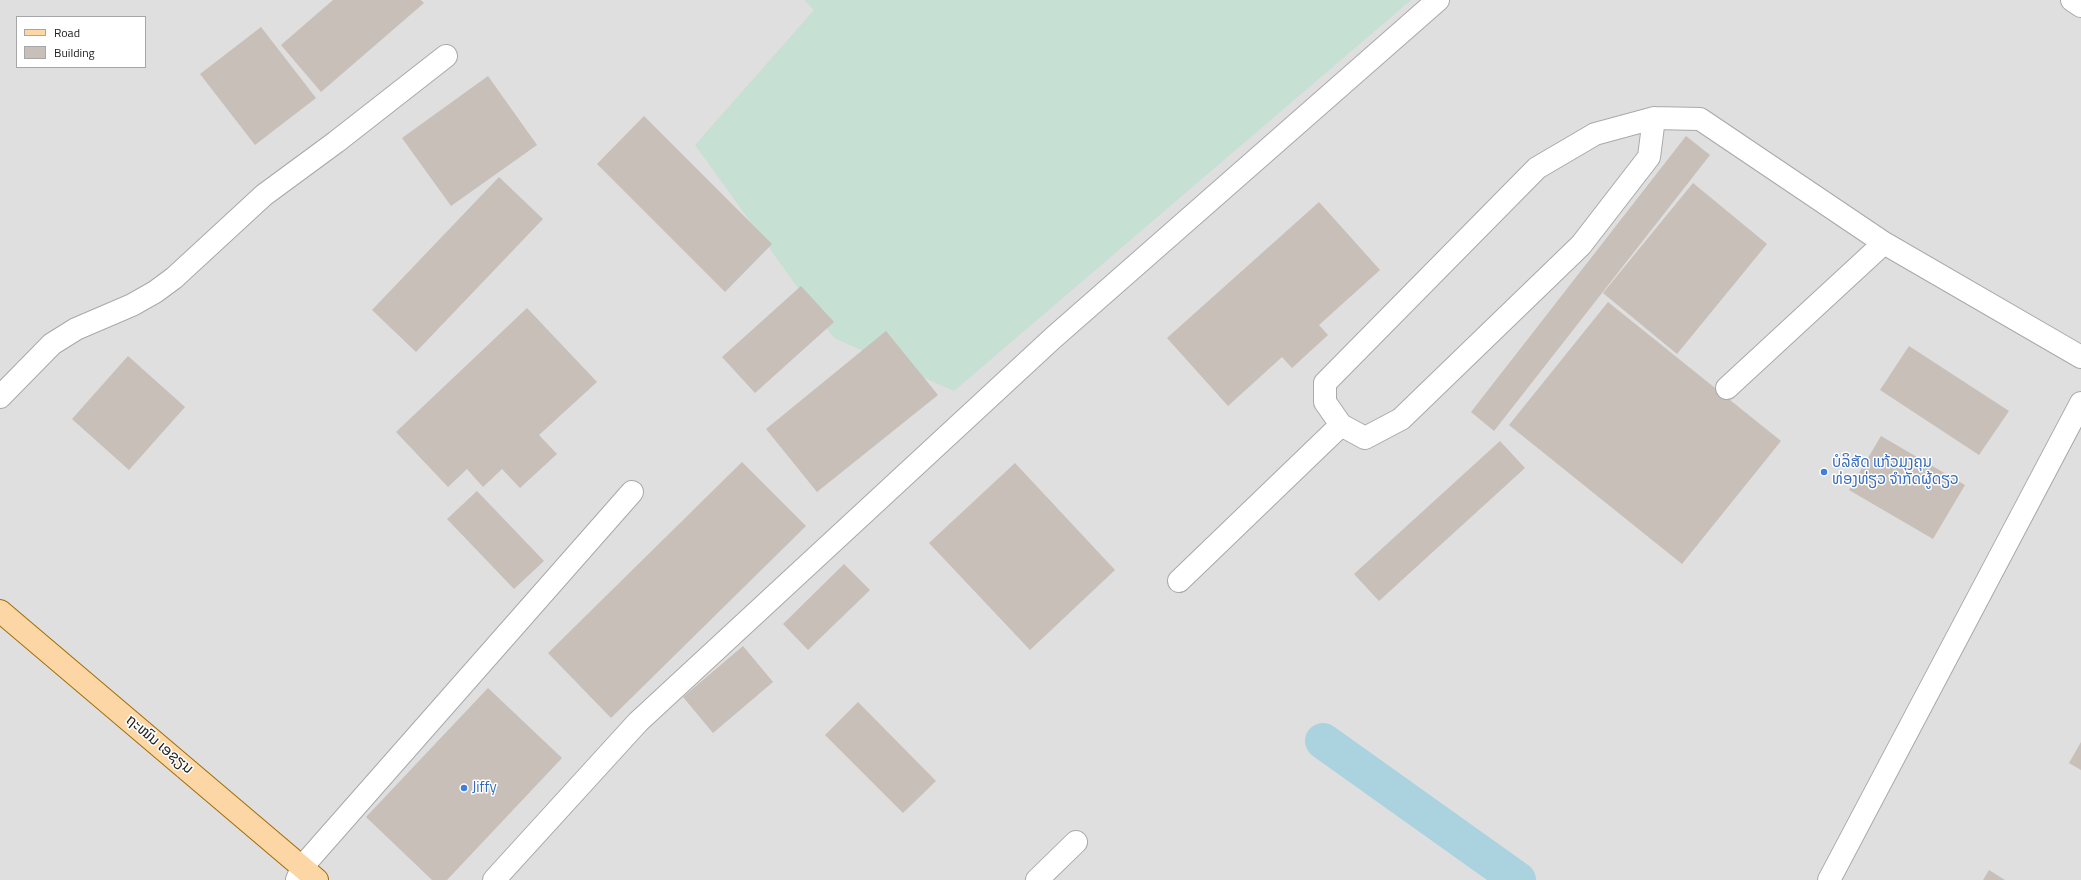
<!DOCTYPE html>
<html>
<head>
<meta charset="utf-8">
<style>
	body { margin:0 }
	#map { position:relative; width:2081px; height:880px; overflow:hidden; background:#f2efe9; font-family:"Titillium Web",sans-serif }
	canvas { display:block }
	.legend { position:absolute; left:16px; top:16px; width:130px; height:52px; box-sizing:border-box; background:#fff; border:1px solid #a7a7a7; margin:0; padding:5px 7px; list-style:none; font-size:12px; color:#222 }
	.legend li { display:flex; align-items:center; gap:8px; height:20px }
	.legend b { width:20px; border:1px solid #a7a7a7 }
</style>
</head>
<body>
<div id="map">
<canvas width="2081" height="880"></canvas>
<ul class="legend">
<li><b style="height:5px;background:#fcd6a4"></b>Road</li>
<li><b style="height:11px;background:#c7bfb8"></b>Building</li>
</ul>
</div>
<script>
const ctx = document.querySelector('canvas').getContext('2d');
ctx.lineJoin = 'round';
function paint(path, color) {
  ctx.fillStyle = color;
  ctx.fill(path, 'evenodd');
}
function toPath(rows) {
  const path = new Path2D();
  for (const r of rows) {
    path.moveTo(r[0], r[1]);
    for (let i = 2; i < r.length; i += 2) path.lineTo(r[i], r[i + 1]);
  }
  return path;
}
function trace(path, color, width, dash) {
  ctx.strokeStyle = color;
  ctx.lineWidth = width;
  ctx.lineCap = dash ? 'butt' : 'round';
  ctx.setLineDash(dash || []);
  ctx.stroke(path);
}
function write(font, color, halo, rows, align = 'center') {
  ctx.font = font + ' "Titillium Web","Noto Sans Lao",sans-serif';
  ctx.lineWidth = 3;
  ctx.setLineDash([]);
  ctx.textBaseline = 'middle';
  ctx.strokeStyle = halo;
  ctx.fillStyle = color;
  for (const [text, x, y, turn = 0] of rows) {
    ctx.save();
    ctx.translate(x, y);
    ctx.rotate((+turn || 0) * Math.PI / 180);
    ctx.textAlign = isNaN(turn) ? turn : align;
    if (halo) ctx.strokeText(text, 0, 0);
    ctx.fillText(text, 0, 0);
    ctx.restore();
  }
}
const residential = toPath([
	[0,0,2081,0,2081,880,0,880],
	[17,17,145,17,145,67,17,67]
]);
const wetland = toPath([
	[804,0,1411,0,954,391,834,338,695,145,814,10]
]);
const canal = toPath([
	[1323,741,1518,880]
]);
const building = toPath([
	[333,0,421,0,424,3,321,92,281,45],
	[261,27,316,98,255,145,200,74],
	[488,76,537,145,451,206,402,138],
	[644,116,772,244,725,292,597,164],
	[1686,136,1710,155,1494,431,1471,412],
	[499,177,543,219,416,352,372,310],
	[1693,183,1767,244,1677,354,1603,293],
	[1319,202,1380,270,1319,325,1328,335,1292,368,1282,357,1228,406,1167,338],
	[801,286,834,322,755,393,722,357],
	[1608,302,1781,441,1682,564,1509,425],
	[527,308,597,382,539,435,557,454,520,488,502,469,483,487,467,469,448,487,396,432],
	[886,331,938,395,817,492,766,429],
	[1909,346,2009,411,1979,455,1880,390],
	[128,356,185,407,129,470,72,419],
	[1881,436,1965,485,1933,539,1849,490],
	[1500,441,1525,468,1379,601,1354,574],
	[742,462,806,526,611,718,548,653],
	[1015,463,1115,570,1030,650,929,543],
	[477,491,544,561,514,589,447,519],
	[844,564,870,590,808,650,783,624],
	[743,646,773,682,713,733,683,697],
	[488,688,562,758,447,880,432,880,366,817],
	[858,702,936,781,903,813,825,735],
	[2081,742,2081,770,2069,763],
	[1989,870,2005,880,1983,880]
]);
const minor = toPath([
	[2072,0,2081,6],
	[1654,118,1649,157,1581,245,1401,419,1365,438,1341,425,1325,402,1325,383,1537,168,1595,134,1654,118,1700,119,1884,243,2081,357],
	[1727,388,1884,243],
	[0,397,52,344,76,329,132,305,155,292,174,278,264,195,336,142,446,56],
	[1179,581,1341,425],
	[297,880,302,867,632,492],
	[494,880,638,722,1053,338,1438,0],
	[1037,880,1076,842],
	[1829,880,2081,403]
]);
const major = toPath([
	[0,611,317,880]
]);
const markers = [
	[1824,472,4,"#3f7fe0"],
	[464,788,4,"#3f7fe0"]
];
const shopNames = [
	["ບໍລິສັດ ແກ້ວມຸງຄຸນ",1832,463],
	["ທ່ອງທ່ຽວ ຈຳກັດຜູ້ດຽວ",1832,480],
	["Jiffy",472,788]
];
const streetNames = [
	["ຖະໜົນ ເອຊຽນ",159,745,40]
];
paint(residential, '#e0dfdf');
paint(wetland, '#c6e0d4');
trace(canal, '#aad3df', 36);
paint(building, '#c7bfb8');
trace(minor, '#a9a9a9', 24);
trace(major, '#a06b00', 24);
trace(minor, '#fff', 22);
trace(major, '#fcd6a4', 22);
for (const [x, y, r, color] of markers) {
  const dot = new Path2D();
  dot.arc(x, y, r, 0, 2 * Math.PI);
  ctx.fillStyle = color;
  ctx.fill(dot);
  trace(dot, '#fff', 1.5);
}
write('15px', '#366cbe', '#fff', shopNames, 'left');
write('15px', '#222', '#fff', streetNames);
</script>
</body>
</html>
